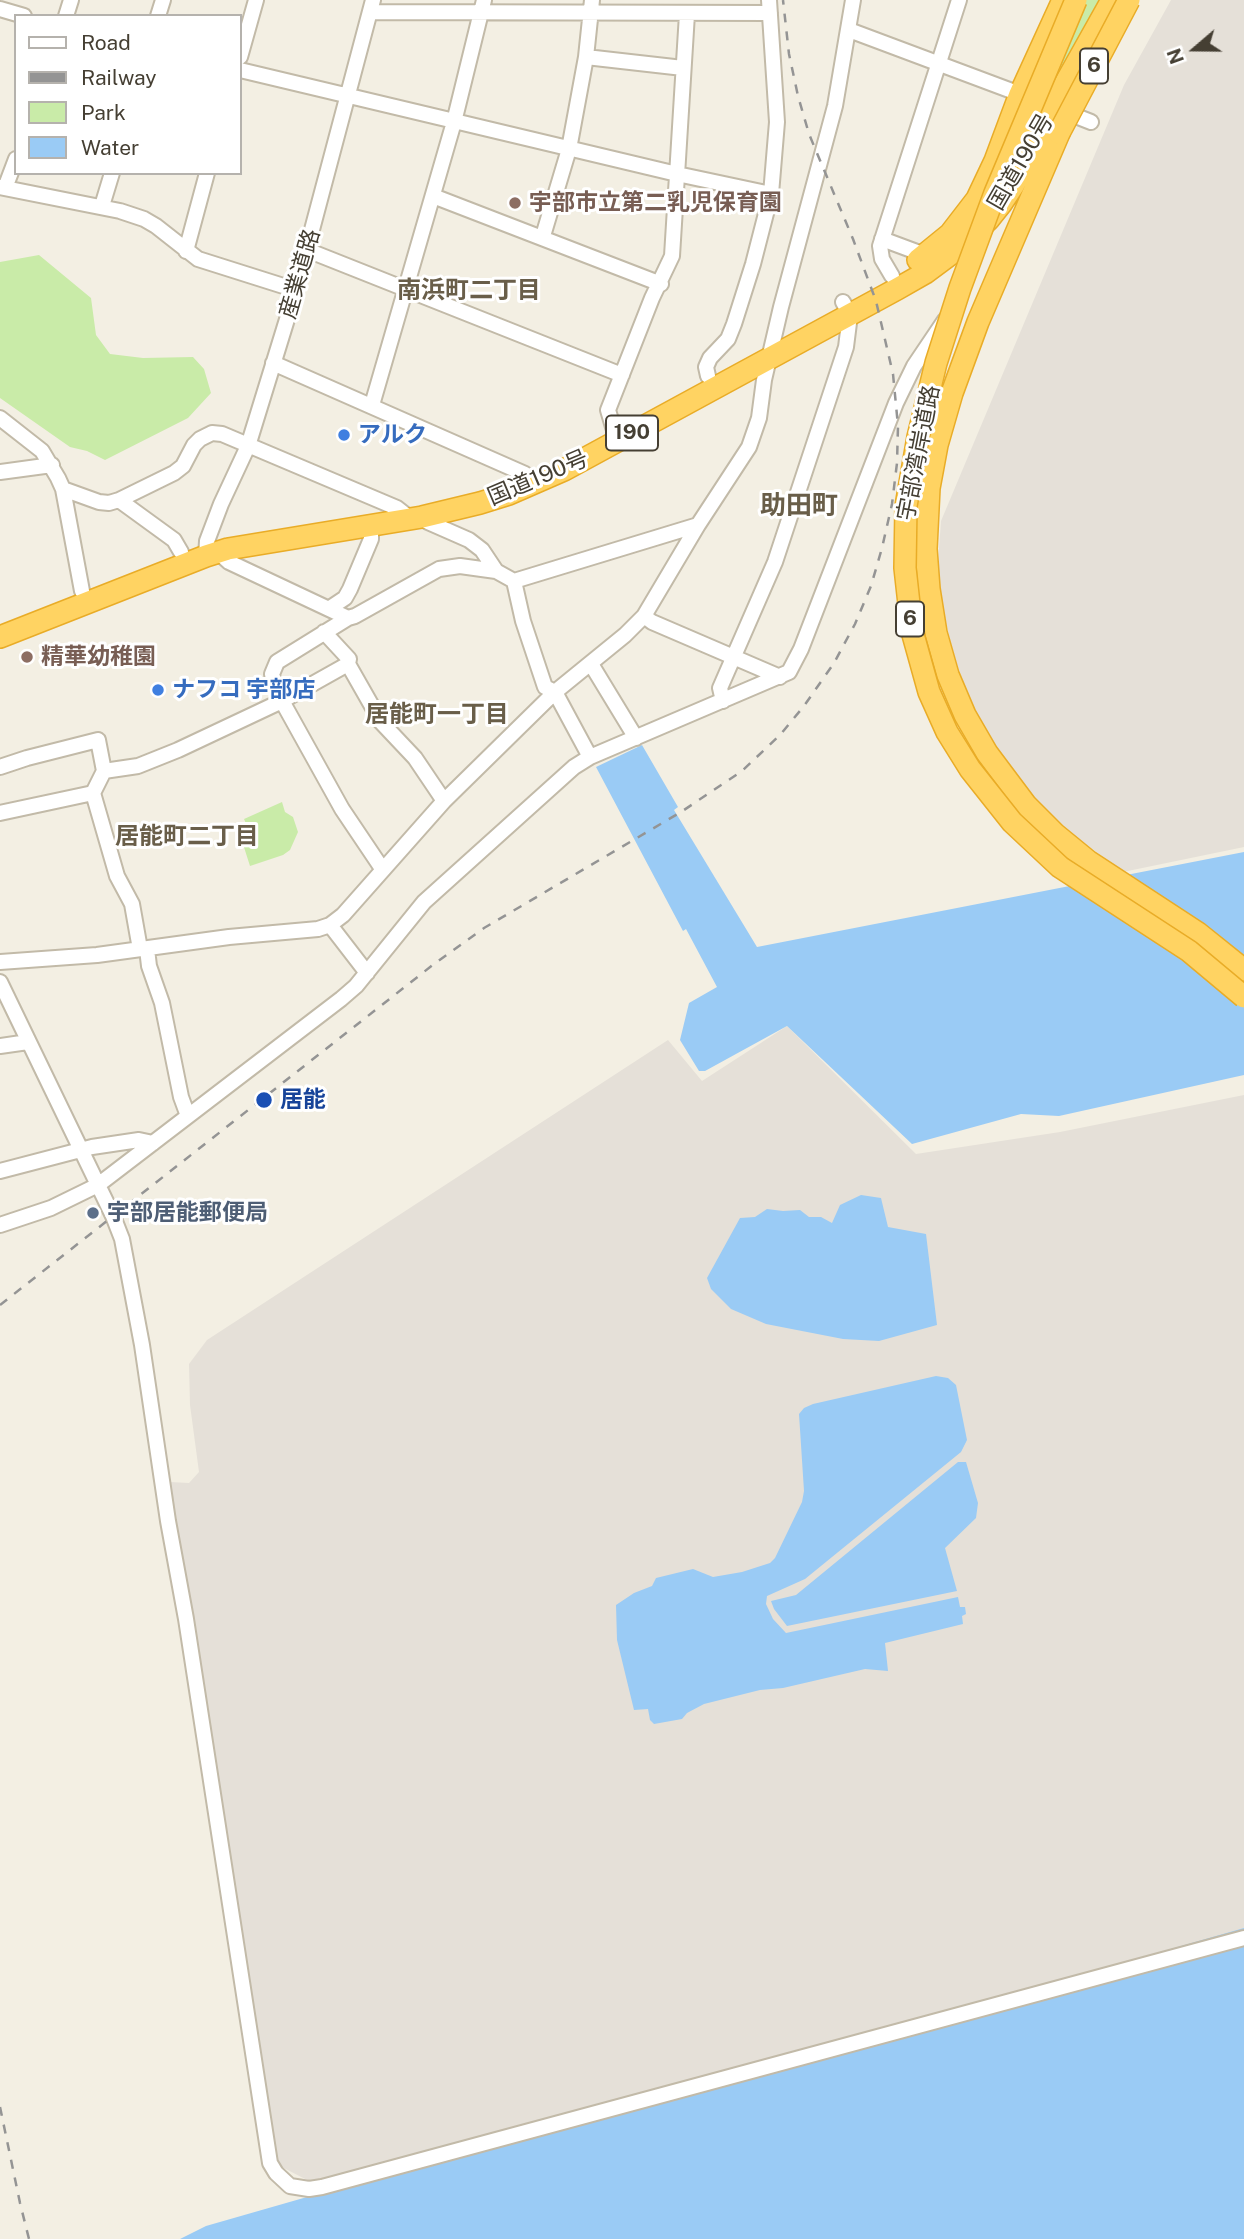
<!DOCTYPE html>
<html>
<head>
<meta charset="utf-8">
<style>
	body { margin:0 }
	#map { position:relative; width:1244px; height:2239px; overflow:hidden; background:#f3efe3; font-family:"Public Sans",sans-serif }
	canvas { display:block }
	.legend { position:absolute; left:14px; top:14px; width:228px; height:161px; box-sizing:border-box; background:#fff; border:2px solid #b5b2ad; margin:0; padding:9px 12px; list-style:none; font-size:21px; color:#453f33 }
	.legend li { display:flex; align-items:center; gap:14px; height:35px }
	.legend b { width:35px; border:2px solid #b5b2ad }
	.north { position:absolute; left:1160px; top:14px; width:70px; height:70px; -webkit-text-stroke:5px #fff; paint-order:stroke; rotate:250deg; font-size:19px; font-weight:700; line-height:28px; text-align:center; color:#453f33 }
	.north::after { content:''; display:block; margin:auto; width:24px; height:32px; background:#453f33; clip-path:polygon(50% 0,100% 100%,50% 72%,0 100%) }
</style>
</head>
<body>
<div id="map">
<canvas width="1244" height="2239"></canvas>
<ul class="legend">
<li><b style="height:9px;background:#fff"></b>Road</li>
<li><b style="height:9px;background:#949494"></b>Railway</li>
<li><b style="height:19px;background:#c9eba8"></b>Park</li>
<li><b style="height:19px;background:#9acbf5"></b>Water</li>
</ul>
<div class="north">N</div>
</div>
<script>
const ctx = document.querySelector('canvas').getContext('2d');
ctx.lineJoin = 'round';
function paint(path, color) {
  ctx.fillStyle = color;
  ctx.fill(path, 'evenodd');
}
function toPath(rows) {
  const path = new Path2D();
  for (const r of rows) {
    path.moveTo(r[0], r[1]);
    for (let i = 2; i < r.length; i += 2) path.lineTo(r[i], r[i + 1]);
  }
  return path;
}
function trace(path, color, width, dash) {
  ctx.strokeStyle = color;
  ctx.lineWidth = width;
  ctx.lineCap = dash ? 'butt' : 'round';
  ctx.setLineDash(dash || []);
  ctx.stroke(path);
}
function write(font, color, halo, rows, align = 'center') {
  ctx.font = font + ' "Public Sans","Noto Sans JP",sans-serif';
  ctx.lineWidth = 6;
  ctx.setLineDash([]);
  ctx.textBaseline = 'middle';
  ctx.strokeStyle = halo;
  ctx.fillStyle = color;
  for (const [text, x, y, turn = 0] of rows) {
    ctx.save();
    ctx.translate(x, y);
    ctx.rotate((+turn || 0) * Math.PI / 180);
    ctx.textAlign = isNaN(turn) ? turn : align;
    if (halo) ctx.strokeText(text, 0, 0);
    ctx.fillText(text, 0, 0);
    ctx.restore();
  }
}
const industrial = toPath([
	[1171,0,1244,0,1244,847,1123,872,1075,836,1043,807,1013,773,980,720,963,684,950,640,940,595,938,562,941,521,1124,85],
	[787,1026,916,1154,1060,1132,1244,1095,1244,1930,993,2000,348,2176,311,2182,276,2164,170,1482,189,1483,199,1472,190,1405,189,1364,207,1340,668,1040,702,1081]
]);
const green = toPath([
	[1081,0,1105,0,1055,89,1045,85],
	[39,255,91,298,96,335,110,354,143,358,193,357,204,369,211,393,188,418,105,460,87,451,70,447,0,398,0,262],
	[282,802,285,812,293,817,298,832,290,850,283,855,250,866,242,841,242,837,250,833,244,819]
]);
const water = toPath([
	[642,745,678,807,674,810,757,947,1244,852,1244,1075,1059,1116,1021,1114,912,1144,787,1026,705,1071,699,1071,680,1040,689,1003,717,987,686,929,683,931,596,767],
	[861,1195,881,1198,888,1227,926,1234,937,1325,879,1341,843,1339,766,1324,731,1309,711,1289,707,1278,740,1218,755,1217,767,1209,783,1211,800,1210,809,1217,821,1217,832,1223,840,1205],
	[936,1376,948,1378,956,1385,967,1440,961,1452,805,1579,767,1596,766,1604,773,1619,786,1633,958,1597,960,1607,965,1607,966,1614,962,1616,963,1624,885,1643,888,1671,865,1669,783,1688,760,1690,704,1704,687,1713,682,1719,654,1724,650,1720,648,1709,634,1710,617,1640,616,1605,634,1593,652,1586,656,1578,693,1569,713,1577,742,1572,770,1563,775,1558,802,1502,804,1491,799,1414,804,1408,813,1404],
	[958,1462,966,1462,978,1503,976,1518,945,1548,957,1591,787,1626,774,1609,771,1601,796,1595],
	[1244,1928,1244,2239,180,2239,206,2226]
]);
const minor = toPath([
	[0,9,24,16],
	[370,12,770,13],
	[66,16,71,0],
	[158,16,163,0],
	[849,30,1028,97],
	[240,57,256,0],
	[586,57,683,68],
	[240,70,677,174,771,194],
	[1063,111,1091,122],
	[0,187,120,211,144,219,156,226,198,259,296,290],
	[5,188,16,159],
	[433,196,661,284],
	[102,206,112,173],
	[543,236,569,149,586,57,592,0],
	[882,239,925,255],
	[307,250,622,375],
	[186,251,207,173],
	[892,276,882,259,880,246,959,0],
	[273,363,525,474],
	[708,376,706,367,710,358,728,339,734,324,753,264,771,194,777,122,769,0],
	[372,405,454,122,484,0],
	[0,418,42,451,58,478,63,489,82,591],
	[620,440,613,427,608,410,652,298,672,256,687,14],
	[0,472,52,465],
	[63,489,99,502,109,503,119,500,174,473,183,466,194,445,200,439,212,433,222,434,397,508,411,519],
	[119,500,174,540,181,552],
	[422,517,428,522,469,540,482,550,496,571],
	[218,552,229,562,348,618],
	[206,556,207,541,221,504,248,446,296,290,373,0],
	[514,581,523,621,545,687,555,692,590,757],
	[330,608,345,598,350,589,371,539,371,525],
	[644,616,652,622,780,677],
	[324,632,349,659,348,664,381,722,415,758,444,801],
	[591,664,636,738],
	[723,701,720,688,775,562,846,347,850,315,843,302],
	[0,767,27,758,98,740,104,771,93,793,117,876,132,904,140,949],
	[104,771,138,766,178,750,282,701,348,664],
	[0,813,93,793],
	[383,870,342,809,282,701,274,685,272,674,277,662,348,618,355,616,439,569,460,566,496,571,514,581,698,525],
	[330,925,367,973],
	[147,949,149,966,162,1003,181,1097,188,1116],
	[0,962,97,955,229,937,318,929,330,925,343,915,444,801,555,692,625,635,644,616,698,525,749,447,759,418,764,380,781,307,835,106,853,0],
	[0,982,113,1216,122,1239,142,1345,168,1521,186,1619,270,2163,276,2173,290,2186,309,2189,322,2187,1244,1938],
	[0,1046,28,1042],
	[0,1171,92,1147,139,1140,153,1143],
	[0,1225,51,1208,98,1185,341,999,356,986,424,902,574,767,590,757,789,672,801,649,896,403,914,366,945,320]
]);
const highway = toPath([
	[1059,133,978,322,952,393,937,445,929,488,926,549,929,589,936,633,948,675,965,715,987,753,1026,805,1055,834,1088,861,1198,933,1244,970],
	[918,260,950,234,977,199,995,161,1020,94,1063,0],
	[0,637,206,556,228,549,422,517,480,503,509,494,564,470,897,289,925,273,960,247,989,219,1001,204,1013,186,1052,107,1112,0]
]);
const rail = toPath([
	[0,1305,434,964,484,928,681,812,742,771,780,735,804,706,834,663,855,624,871,586,882,548,892,504,897,463,898,426,893,374,876,301,853,239,809,134,798,96,789,54,783,0],
	[0,2107,20,2203,29,2239]
]);
const highwayBridge = toPath([
	[1076,0,995,193,960,288,936,363,918,437,906,506,905,568,912,631,929,692,947,732,970,769,1012,822,1060,867,1189,951,1244,997],
	[1059,133,1129,0]
]);
const markers = [
	[515,203,7,"#8d6e63"],
	[344,435,7,"#3f7fe0"],
	[27,657,7,"#8d6e63"],
	[158,690,7,"#3f7fe0"],
	[264,1100,9,"#1a4fb4"],
	[93,1213,7,"#5c6f8a"]
];
const shields = [
	[1094,66,28],
	[632,433,52],
	[910,619,28]
];
const shieldNames = [
	["6",1094,66],
	["190",632,433],
	["6",910,619]
];
const streetNames = [
	["国道190号",1021,162,-60],
	["産業道路",300,274,-74],
	["宇部湾岸道路",919,453,-79],
	["国道190号",538,478,-23]
];
const educationNames = [
	["宇部市立第二乳児保育園",529,203],
	["精華幼稚園",41,657]
];
const shopNames = [
	["アルク",358,435],
	["ナフコ 宇部店",172,690]
];
const transitNames = [
	["居能",280,1100]
];
const serviceNames = [
	["宇部居能郵便局",107,1213]
];
const neighbourhoodNames = [
	["南浜町二丁目",469,291],
	["居能町一丁目",437,715],
	["居能町二丁目",187,837]
];
const quarterNames = [
	["助田町",799,506]
];
paint(industrial, '#e5e0d8');
paint(green, '#c9eba8');
paint(water, '#9acbf5');
trace(minor, '#c2baa8', 18);
trace(highway, '#e9ac27', 24);
trace(minor, '#fff', 14);
trace(highway, '#ffd362', 21);
trace(rail, '#949494', 2.5, [9, 9]);
trace(highwayBridge, '#e9ac27', 24, []);
trace(highwayBridge, '#ffd362', 21);
for (const [x, y, r, color] of markers) {
  const dot = new Path2D();
  dot.arc(x, y, r, 0, 2 * Math.PI);
  ctx.fillStyle = color;
  ctx.fill(dot);
  trace(dot, '#fff', 2.5);
}
for (const [x, y, w] of shields) {
  const box = new Path2D();
  box.roundRect(x - w / 2, y - 17.5, w, 35, 5);
  ctx.fillStyle = '#fff';
  ctx.fill(box);
  trace(box, '#453f33', 2);
}
write('bold 21px', '#453f33', null, shieldNames);
write('23px', '#453f33', '#fff', streetNames);
write('bold 23px', '#785e54', '#fff', educationNames, 'left');
write('bold 23px', '#366cbe', '#fff', shopNames, 'left');
write('bold 23px', '#164399', '#fff', transitNames, 'left');
write('bold 23px', '#4e5e75', '#fff', serviceNames, 'left');
write('bold 24px', '#695e49', '#fff', neighbourhoodNames);
write('bold 26px', '#695e49', '#fff', quarterNames);
</script>
</body>
</html>
